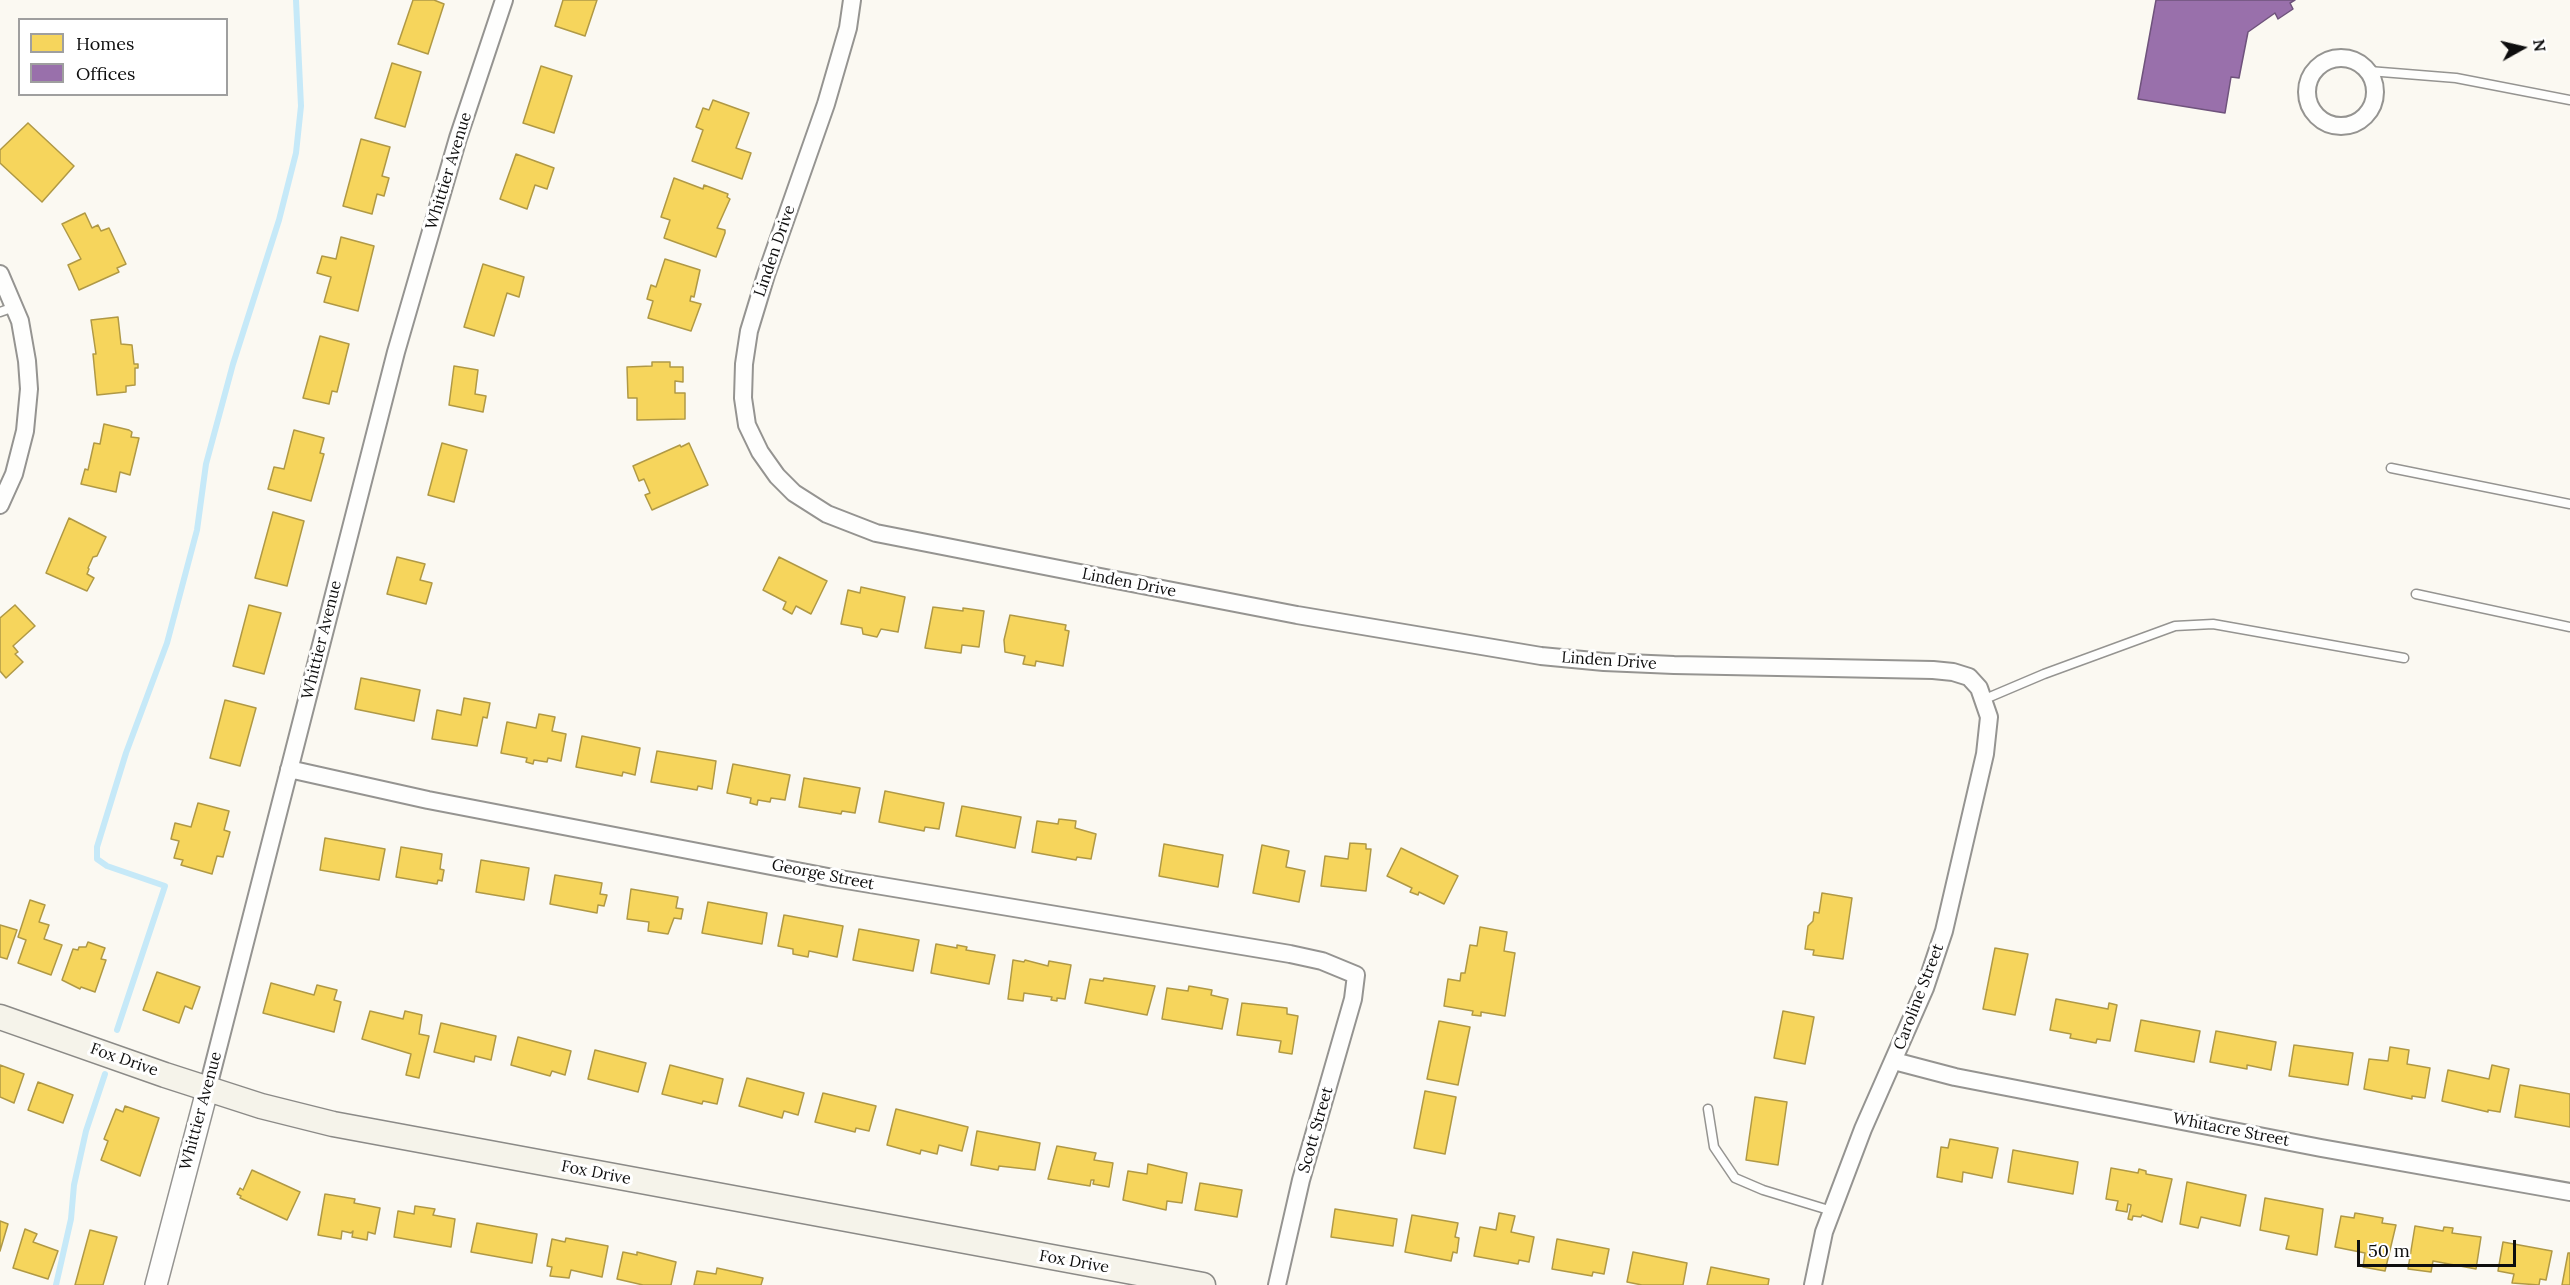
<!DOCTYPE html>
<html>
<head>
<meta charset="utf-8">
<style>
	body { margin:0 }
	#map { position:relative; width:2570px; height:1285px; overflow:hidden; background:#fbf9f2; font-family:Lora,serif }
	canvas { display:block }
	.legend { position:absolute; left:18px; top:18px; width:210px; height:78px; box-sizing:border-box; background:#fff; border:2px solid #9f9f9f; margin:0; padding:8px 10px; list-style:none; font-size:18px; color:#0e0e0e }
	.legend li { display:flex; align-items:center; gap:12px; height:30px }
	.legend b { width:30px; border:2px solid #9f9f9f }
	.north { position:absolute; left:2492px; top:18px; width:60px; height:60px; -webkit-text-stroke:4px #fff; paint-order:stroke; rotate:82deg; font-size:16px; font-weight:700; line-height:24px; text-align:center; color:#0e0e0e }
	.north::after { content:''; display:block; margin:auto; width:21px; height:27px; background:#0e0e0e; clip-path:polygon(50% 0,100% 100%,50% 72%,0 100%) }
	.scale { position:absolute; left:2357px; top:1240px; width:159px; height:27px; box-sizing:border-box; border:3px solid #0e0e0e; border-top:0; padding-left:8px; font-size:18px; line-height:21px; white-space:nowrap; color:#0e0e0e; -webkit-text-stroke:4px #fff; paint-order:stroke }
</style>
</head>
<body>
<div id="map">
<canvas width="2570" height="1285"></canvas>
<ul class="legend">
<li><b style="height:16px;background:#f6d55c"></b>Homes</li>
<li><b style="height:16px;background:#9970ab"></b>Offices</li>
</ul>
<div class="north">N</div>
<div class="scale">50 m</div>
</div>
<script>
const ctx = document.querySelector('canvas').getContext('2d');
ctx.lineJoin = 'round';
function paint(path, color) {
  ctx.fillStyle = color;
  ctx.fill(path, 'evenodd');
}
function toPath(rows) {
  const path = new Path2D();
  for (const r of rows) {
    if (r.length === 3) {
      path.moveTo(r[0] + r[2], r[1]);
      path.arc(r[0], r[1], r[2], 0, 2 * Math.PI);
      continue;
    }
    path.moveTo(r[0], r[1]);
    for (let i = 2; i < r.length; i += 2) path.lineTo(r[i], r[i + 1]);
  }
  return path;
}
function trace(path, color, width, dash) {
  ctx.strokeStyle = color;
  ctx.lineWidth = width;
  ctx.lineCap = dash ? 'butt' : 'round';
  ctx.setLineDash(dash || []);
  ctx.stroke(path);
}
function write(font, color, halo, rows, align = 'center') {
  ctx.font = font + ' Lora,serif';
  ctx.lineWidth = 6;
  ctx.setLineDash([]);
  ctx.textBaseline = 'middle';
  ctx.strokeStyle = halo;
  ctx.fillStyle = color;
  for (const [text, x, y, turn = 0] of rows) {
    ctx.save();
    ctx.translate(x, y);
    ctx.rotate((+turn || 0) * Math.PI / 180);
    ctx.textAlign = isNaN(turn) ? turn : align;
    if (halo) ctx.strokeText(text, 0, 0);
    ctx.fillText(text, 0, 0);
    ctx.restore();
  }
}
const homes = toPath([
	[413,0,434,0,444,4,428,54,398,44,413,0],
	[563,0,597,0,585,36,555,26,563,0],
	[392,63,421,72,405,127,375,118,392,63],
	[541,66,572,76,554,133,523,123,541,66],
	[713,100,749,113,736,148,751,153,742,179,692,161,703,130,696,127,703,108,709,110,713,100],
	[28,123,74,166,42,202,0,163,0,150,28,123],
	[361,139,390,147,382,176,389,178,384,196,377,194,372,214,343,206,361,139],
	[516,154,554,168,547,189,535,185,527,209,500,199,516,154],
	[674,178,703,189,704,185,728,194,727,197,730,199,717,228,725,230,725,233,716,257,664,238,670,220,661,217,674,178],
	[85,213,92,228,98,225,101,231,109,228,126,264,117,268,119,272,79,290,68,265,81,259,62,224,85,213],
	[341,237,374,246,358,311,324,302,331,277,317,273,322,256,336,259,341,237],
	[665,259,700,270,694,297,691,296,690,301,701,304,691,331,648,318,653,301,647,299,651,285,656,287,665,259],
	[483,264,524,277,519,297,507,293,494,336,464,327,483,264],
	[118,317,121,344,132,345,134,364,138,364,138,368,135,368,135,385,126,386,126,392,97,395,93,354,96,354,91,320,118,317],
	[320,336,349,344,337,392,332,391,329,404,303,398,320,336],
	[652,362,670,362,670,367,683,367,683,382,675,381,675,393,685,393,685,419,637,420,637,398,628,398,627,367,652,366,652,362],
	[454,366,478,370,475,394,486,396,483,412,449,405,454,366],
	[104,424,129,430,132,432,131,437,139,438,130,475,120,472,116,492,81,484,85,469,88,470,94,443,100,444,104,424],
	[294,430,324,438,320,453,324,454,311,501,268,489,274,467,284,469,294,430],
	[442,443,467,450,454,502,428,495,442,443],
	[689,443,708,485,652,510,645,495,650,493,644,479,639,481,633,466,680,445,681,447,689,443],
	[273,512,304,521,287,586,255,578,273,512],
	[69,518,106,537,97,556,93,557,88,568,89,569,87,574,94,578,87,591,46,573,69,518],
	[397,557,425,564,420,580,432,583,426,604,387,594,397,557],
	[779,557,827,581,811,614,796,606,792,614,783,609,786,602,763,590,779,557],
	[861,587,905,597,898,632,881,629,877,637,863,634,862,628,841,624,848,590,860,593,861,587],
	[15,605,35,626,13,646,18,652,15,654,23,662,6,678,0,671,0,618,15,605],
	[249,605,281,613,264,674,233,666,249,605],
	[933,607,963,611,963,608,984,611,979,647,962,645,961,653,925,648,933,607],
	[1010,615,1066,625,1065,630,1069,631,1063,666,1036,661,1035,666,1023,664,1025,656,1005,652,1004,640,1010,615],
	[361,678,420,690,414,721,355,709,361,678],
	[464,698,490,703,487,718,483,717,477,746,432,739,437,710,461,715,464,698],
	[225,700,256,708,240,766,210,758,225,700],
	[539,714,555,717,552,731,566,734,561,761,548,758,547,762,534,760,533,764,526,762,527,758,501,753,507,722,536,728,539,714],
	[582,736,640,748,635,775,623,772,622,776,576,767,582,736],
	[657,751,716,761,712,789,698,786,697,790,651,782,657,751],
	[733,764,790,775,785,800,771,798,770,802,758,800,757,805,750,803,751,798,727,793,733,764],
	[804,778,860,788,855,813,842,811,841,814,799,807,804,778],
	[885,791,944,803,939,829,925,827,924,831,879,822,885,791],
	[198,803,229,811,224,830,230,832,223,857,217,856,212,874,181,865,183,860,174,858,179,841,171,839,175,823,191,827,198,803],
	[962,806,1021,817,1015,848,956,836,962,806],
	[1059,819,1076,821,1075,828,1096,834,1091,859,1077,857,1076,860,1032,852,1037,821,1058,824,1059,819],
	[325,838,385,849,379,880,320,870,325,838],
	[1350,843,1366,844,1366,849,1371,849,1366,891,1321,886,1325,856,1348,859,1350,843],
	[1164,844,1223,855,1218,887,1159,876,1164,844],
	[1262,845,1289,851,1286,867,1305,871,1299,902,1253,893,1262,845],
	[401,847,442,854,440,869,444,870,442,881,438,880,437,884,396,877,401,847],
	[1401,848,1458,876,1444,904,1419,892,1418,895,1410,892,1412,888,1387,876,1401,848],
	[481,860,529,868,524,900,476,892,481,860],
	[555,875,602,883,600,894,607,895,604,906,598,905,597,913,550,904,555,875],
	[631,889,678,897,676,908,683,909,681,919,674,918,668,934,648,931,649,922,627,919,631,889],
	[1822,893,1852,898,1843,959,1813,955,1814,950,1805,949,1808,926,1813,921,1814,912,1819,913,1822,893],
	[30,900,45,905,39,922,49,925,44,939,62,945,51,975,18,963,26,940,18,937,30,900],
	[708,902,767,913,762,944,702,933,708,902],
	[784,915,843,926,837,957,809,951,808,957,793,954,793,949,778,946,784,915],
	[0,925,17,930,7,959,0,957,0,925],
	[1480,927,1507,932,1504,951,1515,953,1505,1016,1481,1012,1481,1016,1472,1015,1473,1011,1444,1006,1448,979,1460,981,1461,973,1465,973,1470,945,1477,946,1480,927],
	[859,929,919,940,913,971,853,960,859,929],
	[88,942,105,948,101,959,106,960,95,992,81,987,80,989,62,980,73,949,78,950,79,947,86,947,88,942],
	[936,944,957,948,957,945,967,947,966,950,995,955,989,984,931,973,936,944],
	[1995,948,2028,954,2015,1015,1983,1009,1995,948],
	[1013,960,1024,962,1025,960,1048,966,1049,961,1071,965,1065,999,1057,998,1057,1001,1051,1000,1052,997,1024,993,1023,1001,1008,999,1013,960],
	[157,972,200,987,192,1009,185,1006,179,1023,143,1010,157,972],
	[1104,978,1155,986,1147,1015,1085,1003,1090,979,1103,981,1104,978],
	[271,983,314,995,317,985,337,990,334,1000,341,1002,334,1032,263,1013,271,983],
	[1189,986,1212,990,1211,995,1228,999,1222,1029,1162,1019,1167,988,1188,991,1189,986],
	[2056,999,2108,1009,2109,1003,2117,1005,2110,1041,2097,1039,2096,1043,2070,1038,2071,1034,2050,1030,2056,999],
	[1242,1003,1287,1008,1287,1014,1298,1016,1292,1054,1279,1052,1281,1041,1237,1035,1242,1003],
	[370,1011,403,1019,405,1011,422,1015,419,1034,429,1036,419,1078,406,1075,411,1054,362,1039,370,1011],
	[1783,1011,1814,1017,1805,1064,1774,1058,1783,1011],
	[2141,1020,2200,1031,2194,1062,2135,1051,2141,1020],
	[1439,1021,1470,1027,1458,1085,1427,1079,1439,1021],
	[441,1023,496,1036,491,1060,475,1056,474,1062,434,1052,441,1023],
	[2216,1031,2276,1042,2271,1070,2247,1065,2247,1069,2210,1062,2216,1031],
	[518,1037,571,1051,565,1075,552,1071,550,1076,511,1065,518,1037],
	[2294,1045,2353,1053,2348,1085,2289,1076,2294,1045],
	[2390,1047,2409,1050,2407,1064,2430,1068,2425,1098,2412,1096,2412,1099,2364,1089,2369,1059,2388,1061,2390,1047],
	[595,1050,646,1063,638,1092,588,1079,595,1050],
	[0,1065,24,1074,14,1103,0,1097,0,1065],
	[670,1065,723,1079,717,1104,703,1101,702,1104,662,1094,670,1065],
	[2492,1065,2509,1069,2500,1112,2488,1110,2488,1112,2442,1101,2448,1070,2489,1079,2492,1065],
	[747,1078,804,1093,798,1115,784,1111,782,1118,739,1106,747,1078],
	[38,1082,73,1095,63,1123,28,1110,38,1082],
	[2520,1085,2570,1094,2570,1127,2515,1117,2520,1085],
	[1425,1091,1456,1097,1445,1154,1414,1148,1425,1091],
	[823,1093,876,1106,869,1131,856,1128,855,1132,815,1122,823,1093],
	[1755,1097,1787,1102,1778,1165,1746,1160,1755,1097],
	[125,1106,159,1118,140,1176,101,1160,108,1141,104,1139,116,1109,123,1112,125,1106],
	[896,1109,968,1127,962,1151,939,1145,937,1154,921,1150,920,1154,887,1145,896,1109],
	[977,1131,1040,1143,1035,1170,999,1166,998,1170,971,1165,977,1131],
	[1950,1139,1998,1148,1992,1178,1963,1172,1962,1182,1937,1177,1941,1147,1948,1148,1950,1139],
	[1057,1146,1096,1153,1094,1160,1113,1163,1109,1187,1093,1184,1094,1180,1091,1180,1090,1186,1048,1179,1057,1146],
	[2013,1150,2078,1162,2073,1194,2008,1182,2013,1150],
	[1148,1164,1187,1173,1182,1203,1167,1201,1166,1210,1123,1200,1128,1171,1147,1174,1148,1164],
	[2111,1168,2138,1173,2139,1169,2146,1171,2146,1174,2172,1179,2162,1222,2142,1215,2141,1217,2133,1216,2132,1220,2128,1219,2131,1205,2128,1204,2127,1212,2116,1210,2118,1201,2106,1199,2111,1168],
	[252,1170,300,1192,287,1220,240,1198,241,1196,237,1194,240,1188,243,1190,252,1170],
	[2187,1182,2246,1195,2240,1226,2201,1217,2198,1228,2180,1224,2187,1182],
	[1200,1183,1242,1190,1237,1217,1195,1210,1200,1183],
	[325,1194,355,1199,354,1203,380,1208,375,1234,368,1232,367,1240,352,1237,353,1231,351,1233,342,1231,341,1239,318,1235,325,1194],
	[2265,1198,2323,1209,2317,1255,2286,1249,2289,1236,2260,1230,2265,1198],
	[415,1206,435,1209,433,1215,455,1219,451,1247,394,1237,398,1211,414,1214,415,1206],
	[1335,1209,1397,1219,1393,1246,1331,1237,1335,1209],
	[1499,1213,1515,1216,1511,1232,1534,1237,1529,1262,1519,1260,1518,1264,1474,1256,1480,1227,1496,1230,1499,1213],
	[2355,1213,2383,1218,2382,1223,2396,1225,2385,1271,2363,1267,2365,1253,2335,1247,2341,1216,2354,1218,2355,1213],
	[1412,1215,1458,1223,1455,1237,1459,1238,1457,1253,1453,1252,1451,1261,1405,1252,1412,1215],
	[0,1221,8,1224,0,1251,0,1221],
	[477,1223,537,1234,532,1263,471,1252,477,1223],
	[2415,1226,2443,1231,2444,1227,2453,1228,2452,1233,2481,1237,2476,1269,2433,1261,2431,1272,2408,1269,2415,1226],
	[25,1229,37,1234,33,1242,58,1251,48,1279,13,1268,25,1229],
	[90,1230,117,1237,103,1285,75,1285,90,1230],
	[566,1238,608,1246,602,1277,571,1270,569,1278,550,1276,552,1267,547,1266,552,1239,565,1242,566,1238],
	[1557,1239,1609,1249,1604,1274,1593,1272,1592,1276,1552,1269,1557,1239],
	[2503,1242,2552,1251,2546,1280,2540,1279,2539,1285,2512,1283,2514,1274,2498,1271,2503,1242],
	[623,1252,637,1255,637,1252,676,1262,671,1285,643,1285,617,1279,623,1252],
	[1633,1252,1687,1263,1683,1285,1642,1285,1627,1282,1633,1252],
	[2568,1253,2570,1253,2570,1285,2562,1285,2568,1253],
	[1711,1267,1769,1279,1768,1285,1707,1285,1711,1267],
	[717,1268,763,1278,761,1285,694,1285,697,1271,716,1274,717,1268]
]);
const offices = toPath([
	[2156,0,2295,0,2290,3,2293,9,2278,19,2275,13,2248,32,2239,78,2231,77,2225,113,2138,99,2156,0]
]);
const stream = toPath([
	[117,1030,165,886,107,866,97,859,97,847,126,753,167,643,197,530,206,464,233,364,279,220,296,153,301,106,296,0],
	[56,1285,71,1219,74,1185,86,1131,105,1074]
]);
const service = toPath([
	[2369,71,2456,78,2570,100],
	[0,312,14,307],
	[2391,468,2570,504],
	[2416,594,2570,627],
	[1985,699,2044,674,2175,626,2213,624,2404,658],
	[1708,1109,1714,1147,1735,1178,1763,1190,1832,1211]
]);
const minor = toPath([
	[852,0,848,28,826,104,766,275,749,331,744,364,743,398,747,425,760,452,777,476,794,493,827,514,876,533,1085,574,1297,615,1541,656,1604,662,1674,665,1933,670,1953,672,1969,677,1979,688,1989,717,1985,754,1944,931,1925,988,1863,1129,1824,1232,1813,1285],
	[2341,92,34],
	[0,274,20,321,27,361,29,389,25,431,14,474,0,505],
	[289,769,428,800,828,877,1290,954,1322,961,1356,975,1353,999,1301,1180,1277,1285],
	[1894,1061,1955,1077,2321,1148,2570,1192],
	[208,1087,396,352,458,138,504,0]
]);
const tertiary = toPath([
	[156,1285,208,1087]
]);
const secondary = toPath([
	[0,1017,165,1075,261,1106,333,1124,1203,1285]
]);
const streetNames = [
	["Whittier Avenue",449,171,-73],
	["Linden Drive",775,251,-71],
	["Linden Drive",1129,583,11],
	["Whittier Avenue",322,640,-76],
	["Linden Drive",1609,661,4],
	["George Street",823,875,11],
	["Caroline Street",1919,997,-69],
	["Fox Drive",124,1060,19],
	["Whittier Avenue",201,1111,-75],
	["Scott Street",1316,1130,-74],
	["Whitacre Street",2231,1130,11],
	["Fox Drive",596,1173,11],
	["Fox Drive",1074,1262,10]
];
paint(homes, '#f6d55c');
trace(homes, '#b09945', 1.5);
paint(offices, '#9970ab');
trace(offices, '#6f537c', 1.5);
trace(stream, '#c6e9f8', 6);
trace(service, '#959491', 11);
trace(minor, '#959491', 20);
trace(tertiary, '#959491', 24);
trace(secondary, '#8b8a87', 27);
trace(service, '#fefefd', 8);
trace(minor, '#fefefd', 16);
trace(tertiary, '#fefefd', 21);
trace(secondary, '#f5f3ea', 24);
write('16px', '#0e0e0e', '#fff', streetNames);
</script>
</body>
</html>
